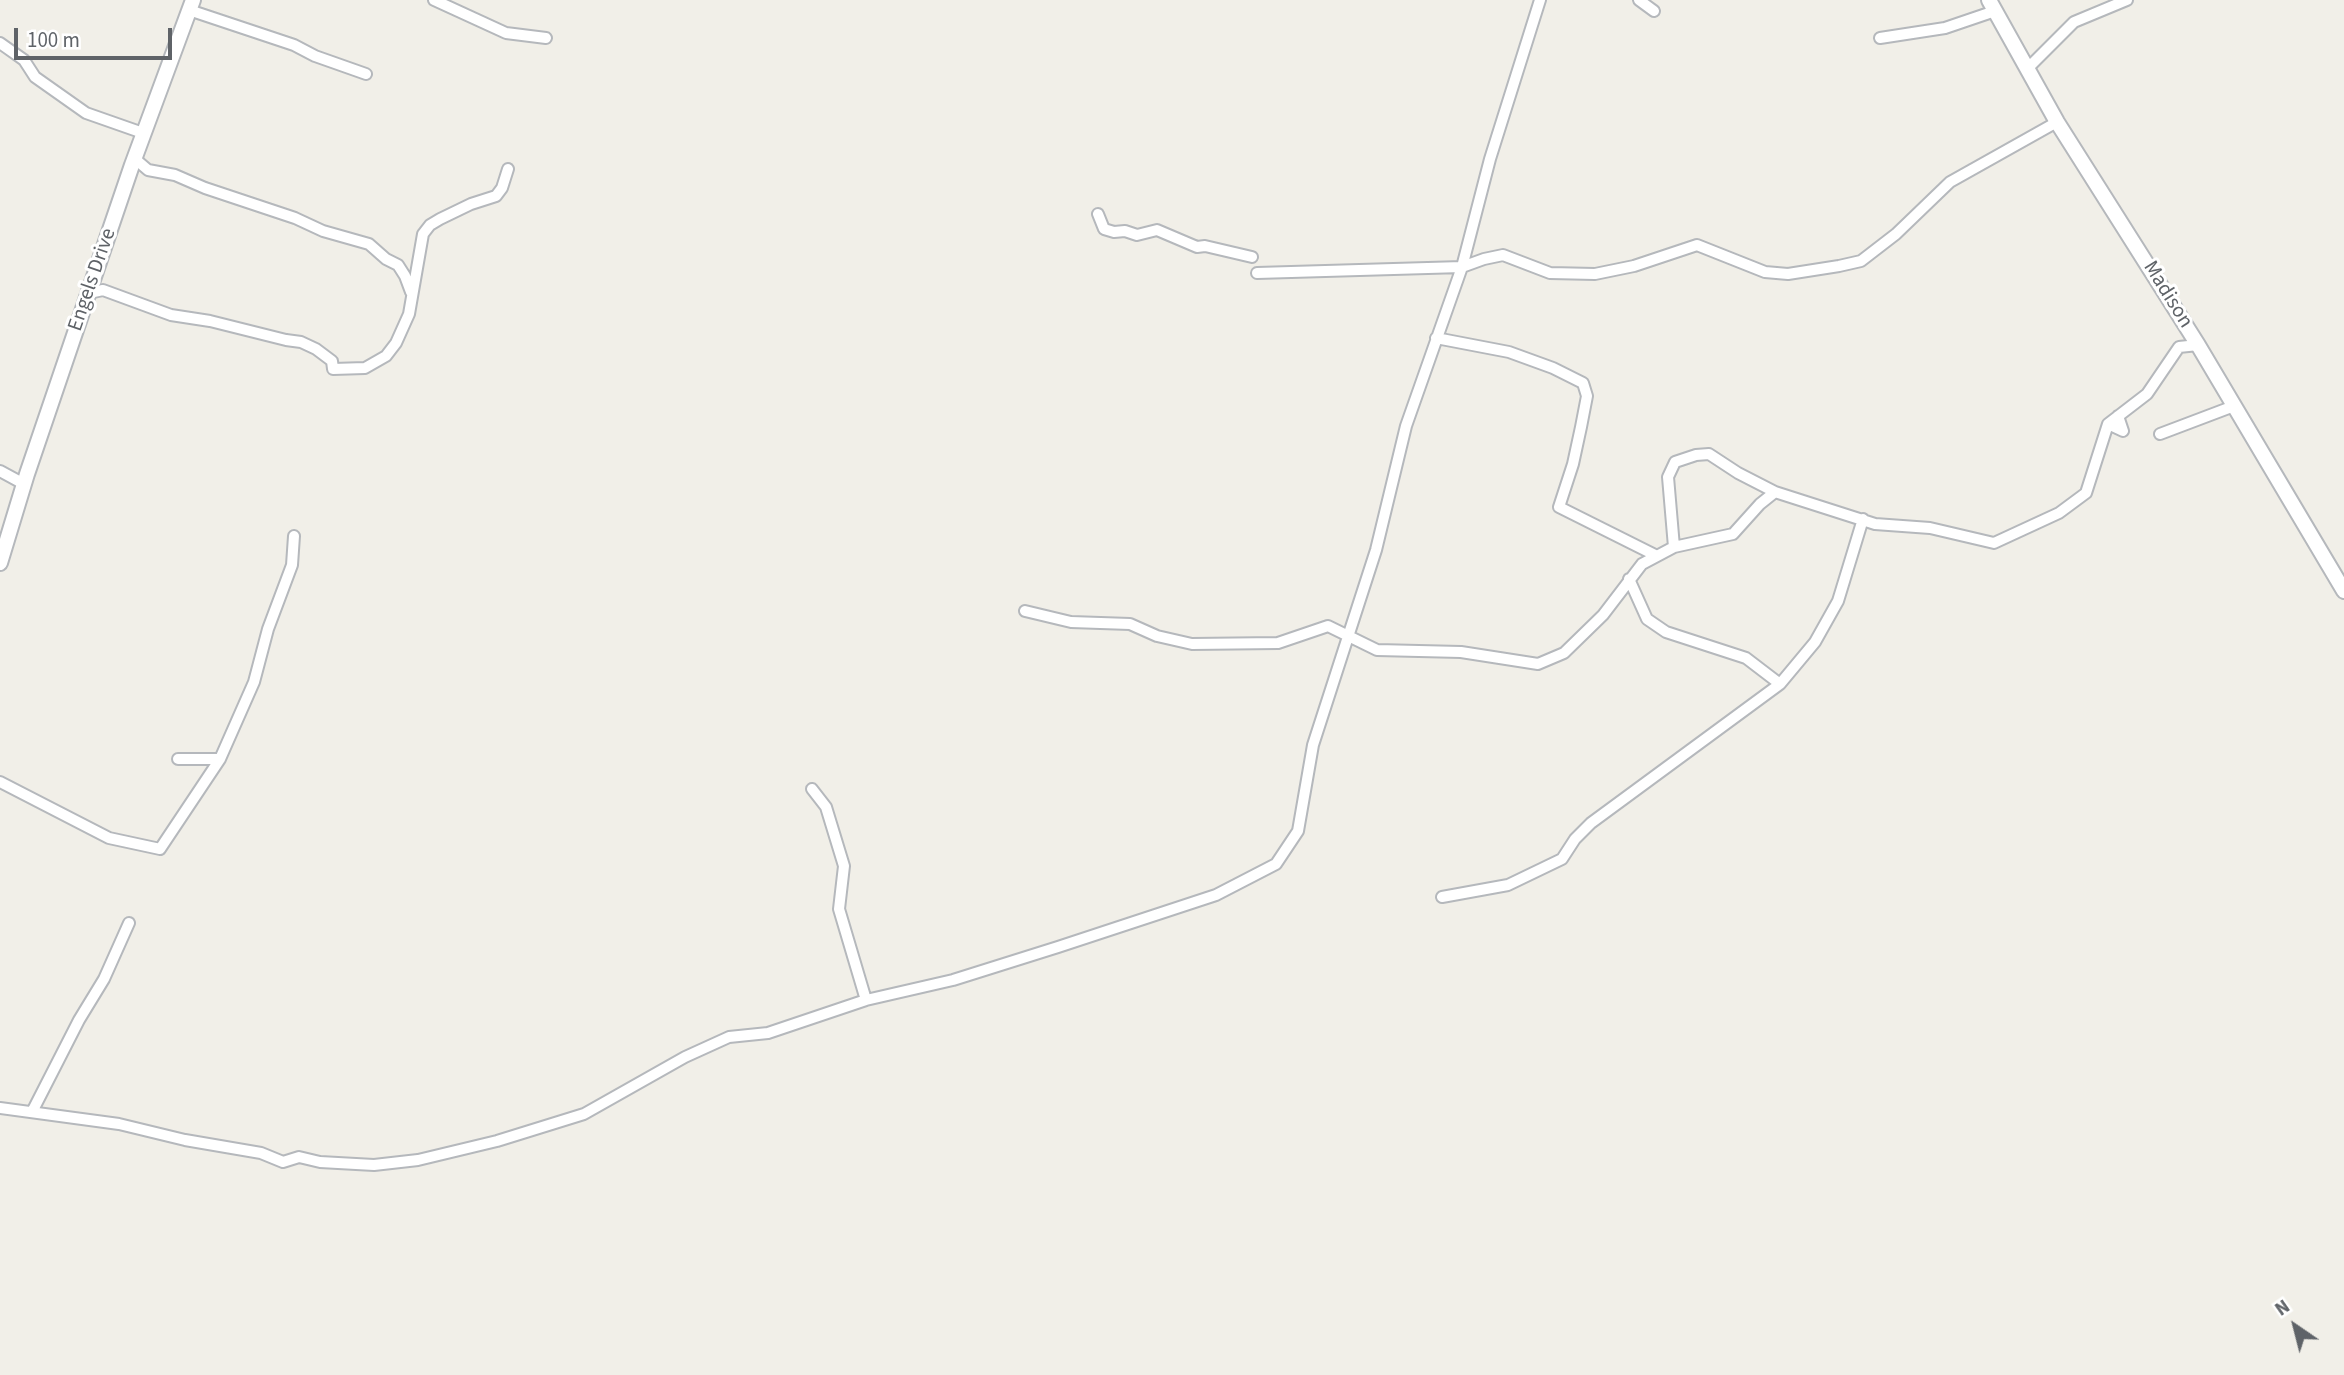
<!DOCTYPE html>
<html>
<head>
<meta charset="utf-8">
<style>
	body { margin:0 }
	#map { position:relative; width:2344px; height:1375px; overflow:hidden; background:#f1efe8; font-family:"Source Sans 3",sans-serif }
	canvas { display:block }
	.north { position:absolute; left:2260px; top:1291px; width:70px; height:70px; -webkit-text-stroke:5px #fff; paint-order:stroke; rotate:325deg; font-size:19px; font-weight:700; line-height:28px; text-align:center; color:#5f6368 }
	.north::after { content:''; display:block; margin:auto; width:24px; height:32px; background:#5f6368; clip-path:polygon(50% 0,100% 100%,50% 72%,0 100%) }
	.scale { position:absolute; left:14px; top:28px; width:158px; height:32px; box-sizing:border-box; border:4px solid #5f6368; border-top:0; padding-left:9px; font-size:21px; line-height:24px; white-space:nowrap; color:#5f6368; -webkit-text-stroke:5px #fff; paint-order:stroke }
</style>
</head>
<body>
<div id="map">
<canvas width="2344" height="1375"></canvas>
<div class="north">N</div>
<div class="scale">100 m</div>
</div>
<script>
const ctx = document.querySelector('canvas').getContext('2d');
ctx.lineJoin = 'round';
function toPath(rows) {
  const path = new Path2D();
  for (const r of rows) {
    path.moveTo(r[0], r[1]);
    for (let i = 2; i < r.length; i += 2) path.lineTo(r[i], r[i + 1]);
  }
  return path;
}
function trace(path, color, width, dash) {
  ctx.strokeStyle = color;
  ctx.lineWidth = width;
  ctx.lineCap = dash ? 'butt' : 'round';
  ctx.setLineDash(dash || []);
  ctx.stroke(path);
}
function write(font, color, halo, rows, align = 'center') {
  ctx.font = font + ' "Source Sans 3",sans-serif';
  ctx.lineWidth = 6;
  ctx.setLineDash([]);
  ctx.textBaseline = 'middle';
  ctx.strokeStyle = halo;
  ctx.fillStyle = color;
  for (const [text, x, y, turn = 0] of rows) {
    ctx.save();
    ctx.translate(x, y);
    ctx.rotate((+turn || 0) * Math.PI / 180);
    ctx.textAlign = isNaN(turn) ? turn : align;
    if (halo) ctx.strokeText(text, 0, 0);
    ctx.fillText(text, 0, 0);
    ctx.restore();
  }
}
const minor = toPath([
	[434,0,506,33,546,38],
	[1639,0,1654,11],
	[189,10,294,45,315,56,366,74],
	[1880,38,1945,28,1995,11],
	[0,43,24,60,35,77,86,113,143,133],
	[2027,69,2074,22,2127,0],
	[134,158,148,170,175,175,205,188,295,218,323,231,369,244,386,259,398,265,405,276,411,292],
	[1098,214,1104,229,1114,232,1125,231,1137,235,1157,230,1197,247,1205,246,1252,257],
	[1257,273,1462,267,1484,259,1503,255,1550,273,1595,274,1634,266,1697,245,1765,272,1788,274,1839,266,1861,261,1896,234,1950,182,2057,122],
	[89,293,103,290,171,315,210,321,286,340,301,342,316,349,332,361,333,369,365,368,386,356,396,343,409,314,423,234,430,225,440,219,471,204,496,196,502,188,508,169],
	[1436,338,1509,352,1553,368,1583,383,1587,396,1581,427,1573,464,1559,507,1657,556],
	[2108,424,2123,431,2118,416],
	[2160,434,2234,406],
	[0,471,24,484],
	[1674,547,1668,477,1675,462,1696,455,1709,454,1738,473,1775,492],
	[1025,611,1071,622,1130,624,1157,636,1192,644,1278,643,1328,626,1377,650,1461,652,1538,664,1564,653,1603,615,1642,564,1674,547,1733,534,1760,504,1775,492,1875,524,1930,528,1994,543,2059,513,2086,493,2108,424,2147,394,2179,347,2198,345],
	[1780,684,1815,642,1838,601,1863,519],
	[178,759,220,759],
	[0,782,109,838,160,849,220,759,254,682,268,629,292,565,294,536],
	[812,789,826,807,844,866,839,909,866,1000],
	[1442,897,1508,885,1562,859,1575,839,1591,823,1780,684,1746,658,1666,632,1647,619,1629,579],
	[0,1108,119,1124,185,1140,261,1153,283,1162,299,1157,320,1162,374,1165,418,1160,497,1141,584,1114,685,1057,729,1037,768,1033,866,1000,953,980,1058,947,1216,895,1276,864,1298,831,1313,745,1376,550,1406,426,1462,267,1490,159,1540,0],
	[32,1112,79,1020,104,979,129,923]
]);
const tertiary = toPath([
	[1989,0,2057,122,2198,345,2344,591],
	[0,563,27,474,132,165,193,0]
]);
const streetNames = [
	["Engels Drive",93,280,-71],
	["Madison",2167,295,58]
];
trace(minor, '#b5b8bc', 14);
trace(tertiary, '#b5b8bc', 18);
trace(minor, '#fff', 10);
trace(tertiary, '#fff', 14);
write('21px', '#5f6368', '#fff', streetNames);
</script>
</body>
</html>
